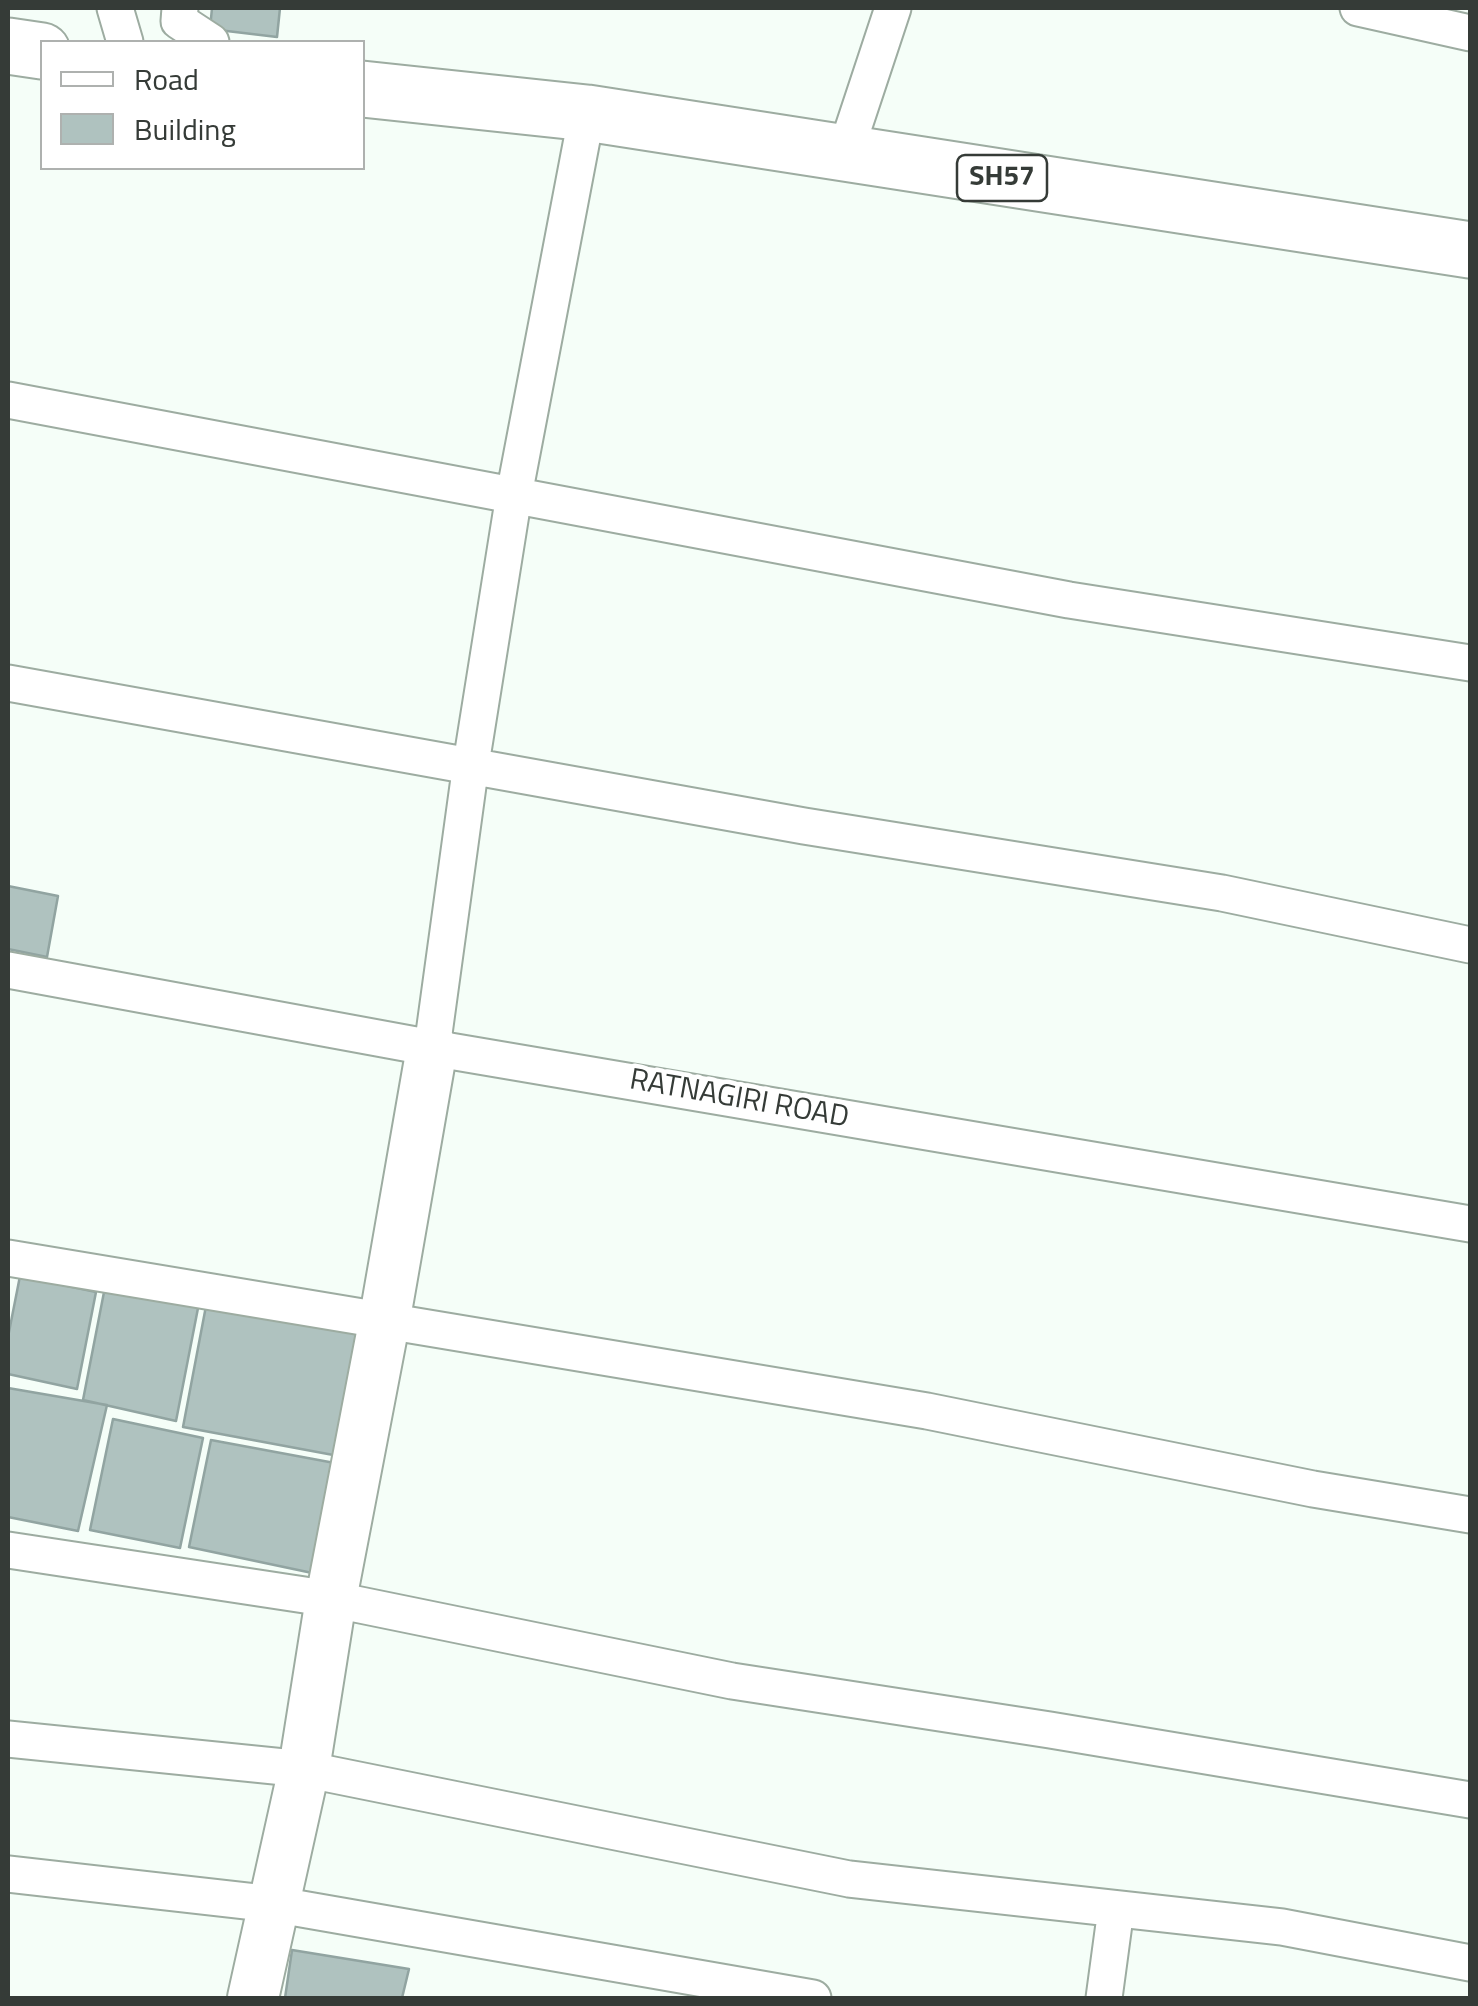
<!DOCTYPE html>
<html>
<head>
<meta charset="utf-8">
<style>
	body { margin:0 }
	#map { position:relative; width:1478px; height:2006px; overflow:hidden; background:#f5fef8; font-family:"Titillium Web",sans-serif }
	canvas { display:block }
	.frame { position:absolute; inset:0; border:10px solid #353b37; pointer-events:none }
	.legend { position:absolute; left:40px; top:40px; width:325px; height:130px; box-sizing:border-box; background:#fff; border:2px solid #aeb1af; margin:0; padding:12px 18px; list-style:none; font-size:30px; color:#353b37 }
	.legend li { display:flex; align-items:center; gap:20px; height:50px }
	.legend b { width:50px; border:2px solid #aeb1af }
</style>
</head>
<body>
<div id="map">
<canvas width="1478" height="2006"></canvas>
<div class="frame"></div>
<ul class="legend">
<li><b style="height:12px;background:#fff"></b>Road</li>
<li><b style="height:28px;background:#afc2bf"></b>Building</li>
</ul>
</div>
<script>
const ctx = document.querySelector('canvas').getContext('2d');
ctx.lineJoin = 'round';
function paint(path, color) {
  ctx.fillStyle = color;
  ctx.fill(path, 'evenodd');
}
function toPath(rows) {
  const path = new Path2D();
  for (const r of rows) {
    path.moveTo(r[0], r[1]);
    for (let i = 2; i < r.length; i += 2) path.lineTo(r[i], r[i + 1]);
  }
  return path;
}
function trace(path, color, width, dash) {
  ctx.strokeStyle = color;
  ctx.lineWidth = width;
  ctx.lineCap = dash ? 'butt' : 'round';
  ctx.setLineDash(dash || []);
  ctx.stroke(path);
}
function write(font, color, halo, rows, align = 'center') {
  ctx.font = font + ' "Titillium Web",sans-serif';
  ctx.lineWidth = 9;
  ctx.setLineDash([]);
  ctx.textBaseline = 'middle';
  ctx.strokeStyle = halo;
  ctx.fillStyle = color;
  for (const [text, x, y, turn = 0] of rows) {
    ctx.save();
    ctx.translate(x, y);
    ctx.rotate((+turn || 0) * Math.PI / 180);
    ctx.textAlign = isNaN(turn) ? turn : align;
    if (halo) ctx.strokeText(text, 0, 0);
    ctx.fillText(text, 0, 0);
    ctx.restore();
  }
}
const building = toPath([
	[212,8,280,8,277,37,210,29,212,8],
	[8,886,58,896,47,957,8,949,8,886],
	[20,1276,96,1292,77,1389,8,1374,8,1337,20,1276],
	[105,1287,199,1303,176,1421,83,1400,105,1287],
	[206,1306,366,1335,344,1457,183,1427,206,1306],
	[8,1388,107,1405,78,1531,8,1517,8,1388],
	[113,1419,203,1438,180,1548,90,1530,113,1419],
	[211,1440,340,1464,317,1574,189,1547,211,1440],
	[292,1950,409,1969,402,1998,285,1998,292,1950]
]);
const street = toPath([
	[115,8,125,42],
	[180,8,179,21,211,42],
	[1358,8,1470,33],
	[845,153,893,8],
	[8,400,1069,600,1470,663],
	[8,683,804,826,1222,893,1470,945],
	[8,970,432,1048,1470,1224],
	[432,1048,471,764,514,495,587,113],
	[8,1258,927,1411,1313,1489,1470,1515],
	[8,1550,331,1599,732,1681,1050,1730,1470,1800],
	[8,1739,304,1769,849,1879,1282,1927,1470,1963],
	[8,1874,273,1904,813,1998],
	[1104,1998,1116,1909]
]);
const secondary = toPath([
	[253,1998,304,1769,331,1599,384,1323,432,1048]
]);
const primary = toPath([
	[8,46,42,51],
	[362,89,587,113,1470,250]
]);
const shields = [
	[1002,178,90]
];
const shieldNames = [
	["SH57",1002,178]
];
const streetNames = [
	["RATNAGIRI ROAD",739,1100,10]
];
paint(building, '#afc2bf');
trace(building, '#91a4a1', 2.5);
trace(street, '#9daca1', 39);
trace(secondary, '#9daca1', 54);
trace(primary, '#9daca1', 59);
trace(street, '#fff', 35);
trace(secondary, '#fff', 50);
trace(primary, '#fff', 55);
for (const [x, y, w] of shields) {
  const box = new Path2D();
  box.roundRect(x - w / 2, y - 23, w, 46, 8);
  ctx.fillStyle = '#fff';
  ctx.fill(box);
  trace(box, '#353b37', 2.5);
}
write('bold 28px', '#353b37', null, shieldNames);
write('30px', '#353b37', '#fff', streetNames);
</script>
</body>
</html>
